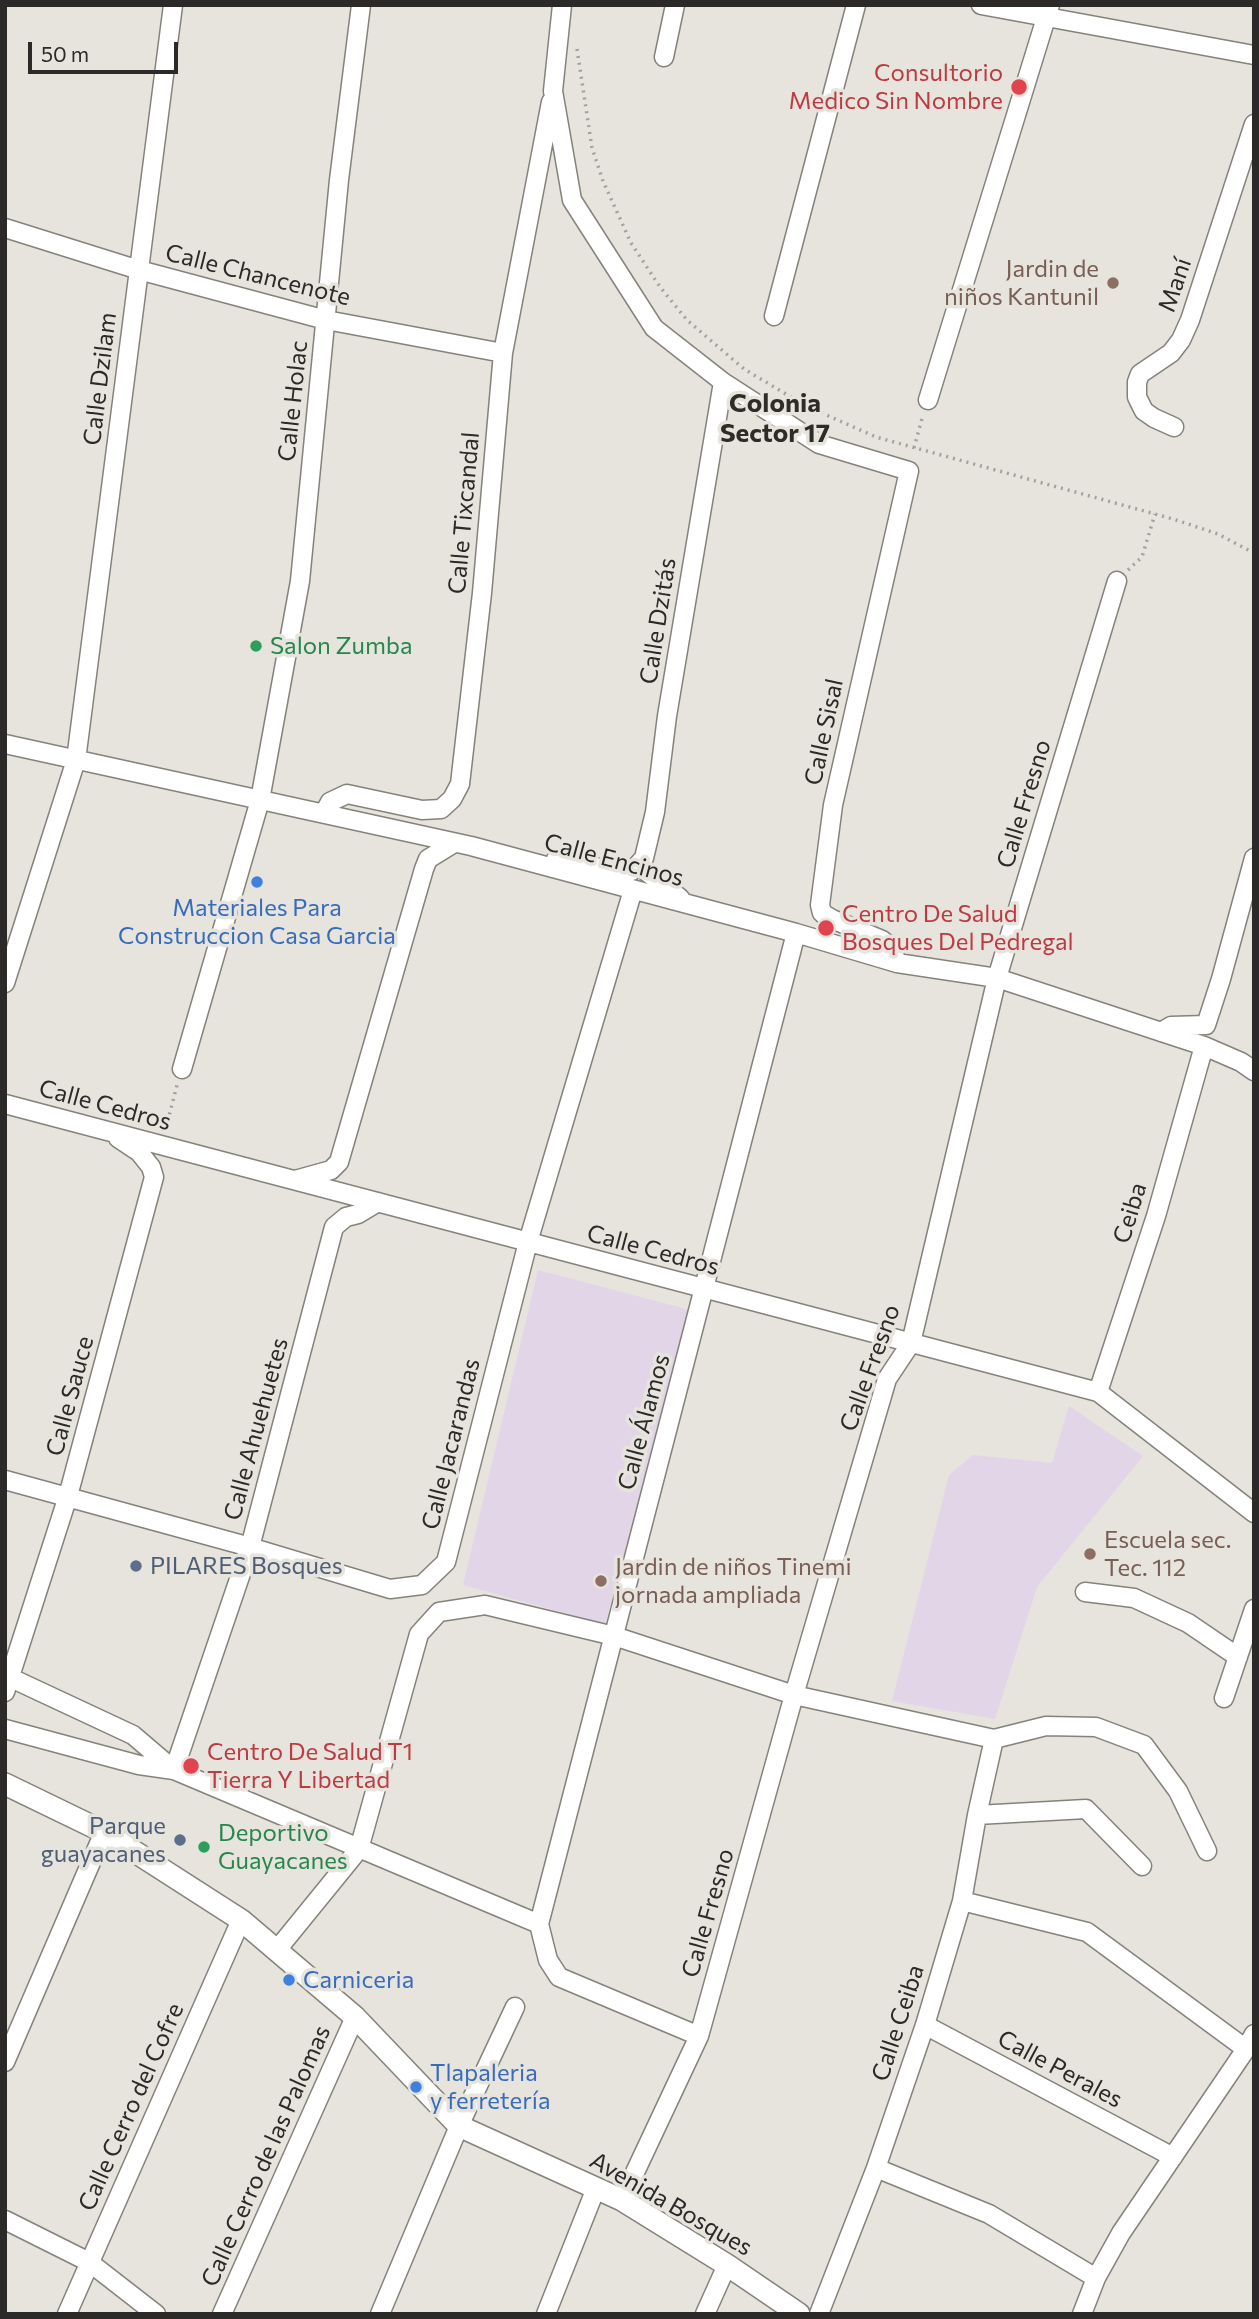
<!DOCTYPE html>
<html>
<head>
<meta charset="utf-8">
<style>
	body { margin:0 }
	#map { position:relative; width:1259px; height:2319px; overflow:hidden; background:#e6e4dd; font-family:Commissioner,sans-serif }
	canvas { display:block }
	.frame { position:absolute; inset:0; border:7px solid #2b2a28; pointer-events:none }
	.scale { position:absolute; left:28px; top:42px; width:150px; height:32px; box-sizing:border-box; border:4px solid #2b2a28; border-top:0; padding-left:9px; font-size:21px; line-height:24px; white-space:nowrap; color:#2b2a28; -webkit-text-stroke:5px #e6e4dd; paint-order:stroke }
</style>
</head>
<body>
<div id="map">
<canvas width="1259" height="2319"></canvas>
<div class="frame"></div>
<div class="scale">50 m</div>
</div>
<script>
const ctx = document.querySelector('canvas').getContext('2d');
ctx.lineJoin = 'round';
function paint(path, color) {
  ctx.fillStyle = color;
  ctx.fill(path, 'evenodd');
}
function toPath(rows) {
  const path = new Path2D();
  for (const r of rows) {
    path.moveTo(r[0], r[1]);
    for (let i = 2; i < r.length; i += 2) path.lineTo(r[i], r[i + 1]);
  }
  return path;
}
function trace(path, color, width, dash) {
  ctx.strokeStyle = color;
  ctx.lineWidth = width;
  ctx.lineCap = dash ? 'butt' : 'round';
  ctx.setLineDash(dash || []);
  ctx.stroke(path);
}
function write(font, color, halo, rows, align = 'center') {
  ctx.font = font + ' Commissioner,sans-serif';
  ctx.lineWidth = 7;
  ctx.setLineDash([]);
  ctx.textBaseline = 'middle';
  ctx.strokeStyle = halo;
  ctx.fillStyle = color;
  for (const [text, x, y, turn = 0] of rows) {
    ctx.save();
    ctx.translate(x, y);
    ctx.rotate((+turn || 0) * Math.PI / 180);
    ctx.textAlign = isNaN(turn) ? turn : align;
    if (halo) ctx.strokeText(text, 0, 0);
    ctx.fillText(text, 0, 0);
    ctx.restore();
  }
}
const education = toPath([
	[538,1270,690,1310,605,1624,463,1585],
	[1069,1406,1143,1456,1037,1587,995,1719,892,1701,949,1475,973,1455,1052,1463]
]);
const path = toPath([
	[577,49,592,148,603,181,631,243,660,287,687,320,744,369,806,406,876,437,1173,519,1218,534,1254,553],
	[914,448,923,415],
	[1128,570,1142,557,1155,514],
	[166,1128,177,1085]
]);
const minor = toPath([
	[562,5,553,91,572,200,654,328,723,382,819,444,909,471,833,805,820,905,822,913,832,919,882,940,892,948,897,963],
	[981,5,1254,55],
	[664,57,675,5],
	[5,228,139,270,326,320,503,353],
	[774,316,856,5],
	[928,400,1050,5],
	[1174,427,1154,418,1144,411,1137,397,1137,382,1140,374,1171,353,1181,340,1190,320,1254,124],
	[5,744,471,846,796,933,897,963,997,978,1204,1046,1241,1062,1254,1071],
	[324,813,330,802,347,794,422,810,441,809,452,799,460,784,482,593,503,353,551,102],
	[556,859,620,872,632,871,644,858,655,812,667,716,723,382],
	[638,865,680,898],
	[5,983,76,760,173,5],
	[1161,1032,1171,1026,1206,1025,1221,979,1254,858],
	[182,1069,260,800,300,581,339,180,361,5],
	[5,1104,1098,1392,1254,1513],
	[295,1180,331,1170,339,1162,424,869,428,859,454,843],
	[1098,1392,1156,1216,1204,1046],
	[5,1480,250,1547,390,1589,422,1585,446,1562,528,1242,633,890],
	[1085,1592,1134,1598,1188,1623,1238,1657],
	[5,1678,11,1678,133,1735,174,1770],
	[5,1692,68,1496,154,1177,151,1167,139,1152,118,1138],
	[1224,1698,1254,1609],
	[5,1729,139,1765,174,1770,539,1924,548,1960,559,1977,699,2036],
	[174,1770,250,1547,334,1227,346,1217,358,1214,378,1202],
	[977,1815,1086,1809,1142,1866],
	[962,1901,1087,1932,1246,2049],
	[539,1924,796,933],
	[276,1951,359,1849,419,1634,439,1612,485,1605,614,1636,794,1695,994,1739,1046,1726,1096,1727,1144,1745,1178,1791,1207,1851],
	[925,2025,1173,2157],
	[5,2062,104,1832],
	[876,2168,989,2214,1096,2278],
	[622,2200,699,2036,794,1695,887,1379,911,1343,997,978,1117,581],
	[5,2220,89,2262,156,2314],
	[67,2314,241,1920],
	[222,2314,355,2017],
	[380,2314,459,2126,515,2007],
	[546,2314,596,2188],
	[705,2314,727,2265],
	[819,2314,876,2168,925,2025,962,1901,977,1815,994,1739],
	[1082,2314,1096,2278,1121,2233,1246,2049,1254,2034]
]);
const tertiary = toPath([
	[5,1784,104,1832,241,1920,355,2017,459,2126,622,2200,727,2265,799,2314]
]);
const markers = [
	[1019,87,9,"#e0444e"],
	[1113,283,7,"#8d6e63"],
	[256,646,7,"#2e9e5b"],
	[257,882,7,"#3f7fe0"],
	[826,928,9,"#e0444e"],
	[1090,1554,7,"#8d6e63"],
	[136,1566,7,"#5c6f8a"],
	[601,1581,7,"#8d6e63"],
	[191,1766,9,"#e0444e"],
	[180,1840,7,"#5c6f8a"],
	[204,1847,7,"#2e9e5b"],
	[289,1980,7,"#3f7fe0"],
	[416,2087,7,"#3f7fe0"]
];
const healthNames = [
	["Consultorio",1003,73,"right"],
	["Medico Sin Nombre",1003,101,"right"],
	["Centro De Salud",842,914],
	["Bosques Del Pedregal",842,942],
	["Centro De Salud T1",207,1752],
	["Tierra Y Libertad",207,1780]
];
const educationNames = [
	["Jardin de",1099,269,"right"],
	["niños Kantunil",1099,297,"right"],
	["Escuela sec.",1104,1540],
	["Tec. 112",1104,1568],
	["Jardin de niños Tinemi",615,1567],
	["jornada ampliada",615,1595]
];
const streetNames = [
	["Calle Chancenote",258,275,14],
	["Maní",1175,285,-71],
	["Calle Dzilam",100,379,-83],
	["Calle Holac",293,401,-84],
	["Calle Tixcandal",464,513,-85],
	["Calle Dzitás",658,621,-81],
	["Calle Sisal",824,732,-78],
	["Calle Fresno",1024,804,-73],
	["Calle Encinos",614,860,15],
	["Calle Cedros",105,1105,15],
	["Ceiba",1130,1213,-73],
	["Calle Cedros",653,1250,15],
	["Calle Fresno",870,1368,-70],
	["Calle Sauce",70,1396,-75],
	["Calle Álamos",644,1422,-75],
	["Calle Ahuehuetes",256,1429,-75],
	["Calle Jacarandas",451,1444,-76],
	["Calle Fresno",708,1913,-74],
	["Calle Ceiba",898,2023,-72],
	["Calle Perales",1060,2069,28],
	["Calle Cerro del Cofre",131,2107,-66],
	["Calle Cerro de las Palomas",266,2156,-66],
	["Avenida Bosques",671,2204,30]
];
const leisureNames = [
	["Salon Zumba",270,646],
	["Deportivo",218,1833],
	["Guayacanes",218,1861]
];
const shopNames = [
	["Materiales Para",257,908,"center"],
	["Construccion Casa Garcia",257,936,"center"],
	["Carniceria",303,1980],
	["Tlapaleria",430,2073],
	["y ferretería",430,2101]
];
const serviceNames = [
	["PILARES Bosques",150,1566],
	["Parque",166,1826,"right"],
	["guayacanes",166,1854,"right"]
];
const neighbourhoodNames = [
	["Colonia",775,403],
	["Sector 17",775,433]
];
paint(education, '#e2d5e8');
trace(minor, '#84827b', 21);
trace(tertiary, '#84827b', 24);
trace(path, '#a3a19c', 3.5, [2, 5]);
trace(minor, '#fff', 18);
trace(tertiary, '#fff', 21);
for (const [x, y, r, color] of markers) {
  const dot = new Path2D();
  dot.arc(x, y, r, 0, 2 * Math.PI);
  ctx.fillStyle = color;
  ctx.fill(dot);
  trace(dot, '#e6e4dd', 2.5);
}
write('24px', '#be3a42', '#e6e4dd', healthNames, 'left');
write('24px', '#785e54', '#e6e4dd', educationNames, 'left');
write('24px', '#2b2a28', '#e6e4dd', streetNames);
write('24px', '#27864d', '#e6e4dd', leisureNames, 'left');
write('24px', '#366cbe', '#e6e4dd', shopNames, 'left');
write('24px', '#4e5e75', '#e6e4dd', serviceNames, 'left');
write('bold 26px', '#2e2c26', '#e6e4dd', neighbourhoodNames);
</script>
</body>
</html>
